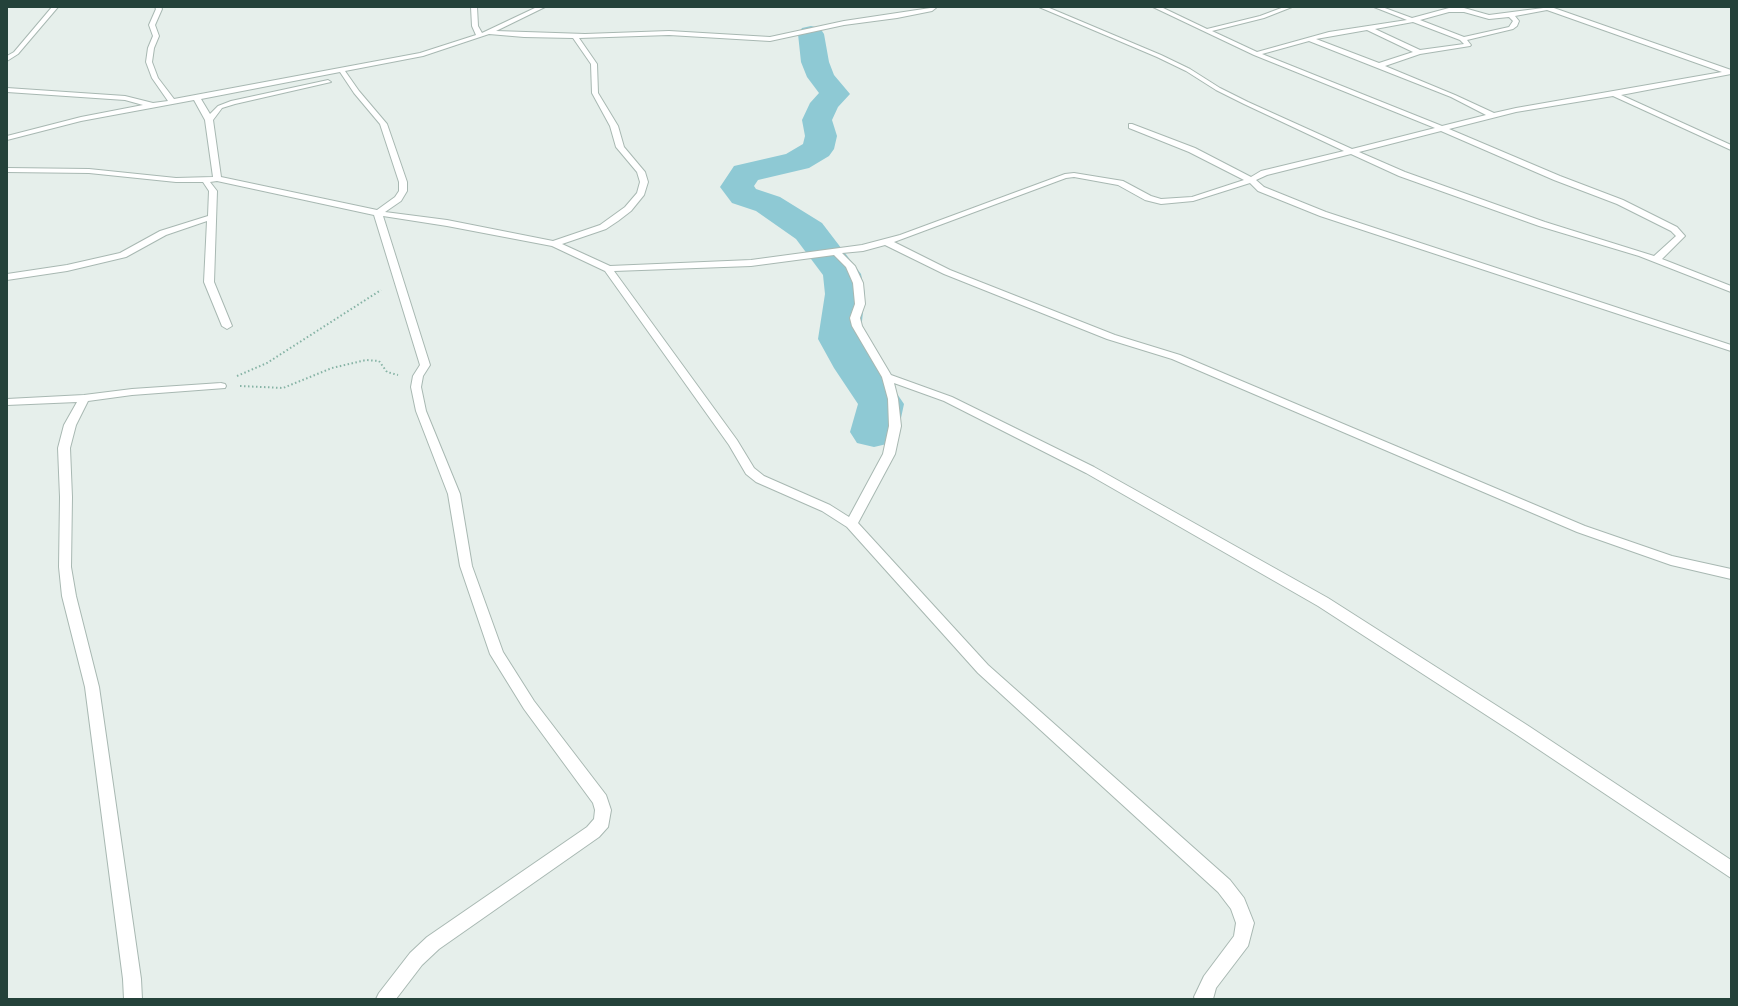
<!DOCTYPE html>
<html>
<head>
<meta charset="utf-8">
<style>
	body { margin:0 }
	#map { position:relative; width:1738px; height:1006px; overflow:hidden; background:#e6efeb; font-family:"PT Sans",sans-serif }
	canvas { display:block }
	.frame { position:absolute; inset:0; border:8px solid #24423a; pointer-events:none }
</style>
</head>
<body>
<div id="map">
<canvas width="1738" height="1006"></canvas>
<div class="frame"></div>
</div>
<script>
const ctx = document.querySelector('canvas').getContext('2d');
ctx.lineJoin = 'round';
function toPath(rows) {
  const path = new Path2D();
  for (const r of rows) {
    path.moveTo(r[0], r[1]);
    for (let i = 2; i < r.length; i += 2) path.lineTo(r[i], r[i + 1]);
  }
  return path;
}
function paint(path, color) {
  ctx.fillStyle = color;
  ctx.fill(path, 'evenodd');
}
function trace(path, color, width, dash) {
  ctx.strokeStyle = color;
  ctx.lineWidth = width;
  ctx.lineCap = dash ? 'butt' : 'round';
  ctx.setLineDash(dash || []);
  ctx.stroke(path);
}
const river = toPath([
	[811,26,820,28,824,34,829,62,834,75,850,94,838,107,832,120,837,136,834,149,829,156,809,168,758,180,754,186,756,189,780,197,822,223,861,274,865,294,860,339,904,404,898,432,891,443,874,447,857,443,850,432,858,404,834,368,818,339,825,294,823,275,796,239,756,211,732,203,720,187,734,166,786,154,803,144,805,136,802,120,810,103,819,93,807,77,801,62,798,34,802,28,811,26]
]);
const path = toPath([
	[237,376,267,363,381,290],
	[240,386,283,388,332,368,366,360,379,361,387,372,398,375]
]);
const minor = toPath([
	[52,7,58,7,18,54,7,61,7,56,14,52,52,7],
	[155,7,161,7,162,9,155,25,159,36,154,48,152,62,158,78,174,99,420,53,476,35,472,26,471,7,477,7,478,26,482,33,537,7,545,7,496,31,585,34,669,31,770,37,844,21,937,7,932,11,897,18,844,25,770,41,669,35,579,38,597,64,598,93,618,126,624,147,645,172,648,182,644,195,631,211,618,221,606,229,562,244,610,266,751,260,862,245,900,235,1065,174,1074,173,1123,181,1151,196,1161,199,1192,197,1244,180,1189,152,1129,128,1129,124,1132,124,1195,148,1251,177,1261,171,1344,151,1244,104,1216,90,1186,71,1157,57,1039,7,1047,7,1161,55,1190,69,1220,88,1248,102,1352,149,1435,128,1254,55,1153,7,1161,7,1207,29,1260,16,1284,7,1292,7,1264,18,1212,31,1257,52,1329,32,1407,20,1374,7,1382,7,1412,18,1449,8,1464,8,1489,15,1551,7,1731,70,1731,74,1621,95,1731,145,1731,150,1613,96,1516,112,1449,129,1560,176,1623,200,1677,227,1685,236,1662,259,1731,286,1731,292,1639,256,1539,226,1399,176,1351,154,1267,175,1256,180,1264,187,1326,212,1731,345,1731,351,1320,216,1258,191,1250,183,1193,201,1161,204,1145,200,1118,185,1074,177,1066,178,894,242,950,270,1115,335,1180,355,1585,526,1672,556,1731,569,1731,579,1671,565,1577,532,1172,359,1107,339,944,274,885,245,863,251,842,253,855,266,863,283,865,304,860,318,862,326,891,375,952,397,1094,467,1328,598,1527,725,1731,860,1731,878,1517,735,1318,606,1086,473,944,401,894,383,898,399,901,426,895,454,858,523,988,665,1230,880,1244,898,1254,923,1248,946,1216,988,1213,999,1195,999,1194,997,1204,976,1234,936,1236,923,1231,909,1218,892,978,673,847,527,822,511,756,482,746,474,729,445,605,271,552,246,447,226,383,216,430,365,423,376,421,387,426,411,460,494,472,566,503,652,534,701,606,795,611,810,608,827,599,837,439,949,422,965,396,999,376,999,379,993,410,953,427,937,587,827,594,819,595,810,593,803,524,709,490,654,460,566,448,494,416,411,411,387,413,376,420,365,374,215,217,181,210,182,217,191,214,282,232,326,227,329,222,326,204,282,207,221,166,235,126,257,67,271,7,280,7,274,67,265,120,253,160,231,208,216,209,191,203,182,176,182,89,173,7,172,7,168,89,169,176,178,213,177,205,120,194,100,81,121,7,140,7,136,81,117,143,105,125,100,7,92,7,88,125,96,153,103,168,101,152,78,146,62,148,48,153,36,149,25,156,9,155,7],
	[1547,10,1722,72,1516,108,1494,113,1455,95,1385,66,1420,54,1470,46,1471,45,1467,40,1513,29,1517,26,1519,21,1515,16,1547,10],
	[1449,12,1464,12,1489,19,1509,17,1513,21,1509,27,1464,37,1420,20,1449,12],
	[1413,22,1460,40,1464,44,1420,50,1375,29,1413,22],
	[1367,30,1413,52,1379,63,1316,39,1367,30],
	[489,34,524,37,573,38,591,64,592,93,610,126,616,147,637,172,640,182,637,193,625,207,600,225,553,241,447,220,385,212,401,201,407,191,407,182,387,124,359,91,345,71,423,56,489,34],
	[1309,41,1451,97,1486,115,1442,126,1262,54,1309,41],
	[340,72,354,93,380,124,399,182,399,191,395,197,377,210,221,177,213,120,222,108,235,104,331,82,328,80,231,101,218,106,210,114,201,99,340,72],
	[1441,131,1554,180,1617,204,1671,231,1676,236,1654,256,1545,222,1405,172,1359,152,1441,131],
	[834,255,846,267,853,283,855,304,850,318,852,326,882,377,888,399,889,426,883,454,849,517,830,505,764,476,754,468,737,440,614,271,751,266,834,255],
	[221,383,225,384,226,386,225,388,132,395,88,401,76,425,70,448,72,497,71,567,76,596,99,687,141,979,142,999,124,999,123,979,85,687,62,596,59,567,60,497,58,448,64,425,77,402,7,405,7,399,84,395,132,389,221,383]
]);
paint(river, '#8ec9d4');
trace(minor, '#a8b8b2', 2);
trace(path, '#86b3a5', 2, [1.5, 2.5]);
paint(minor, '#fff');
</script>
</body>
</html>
